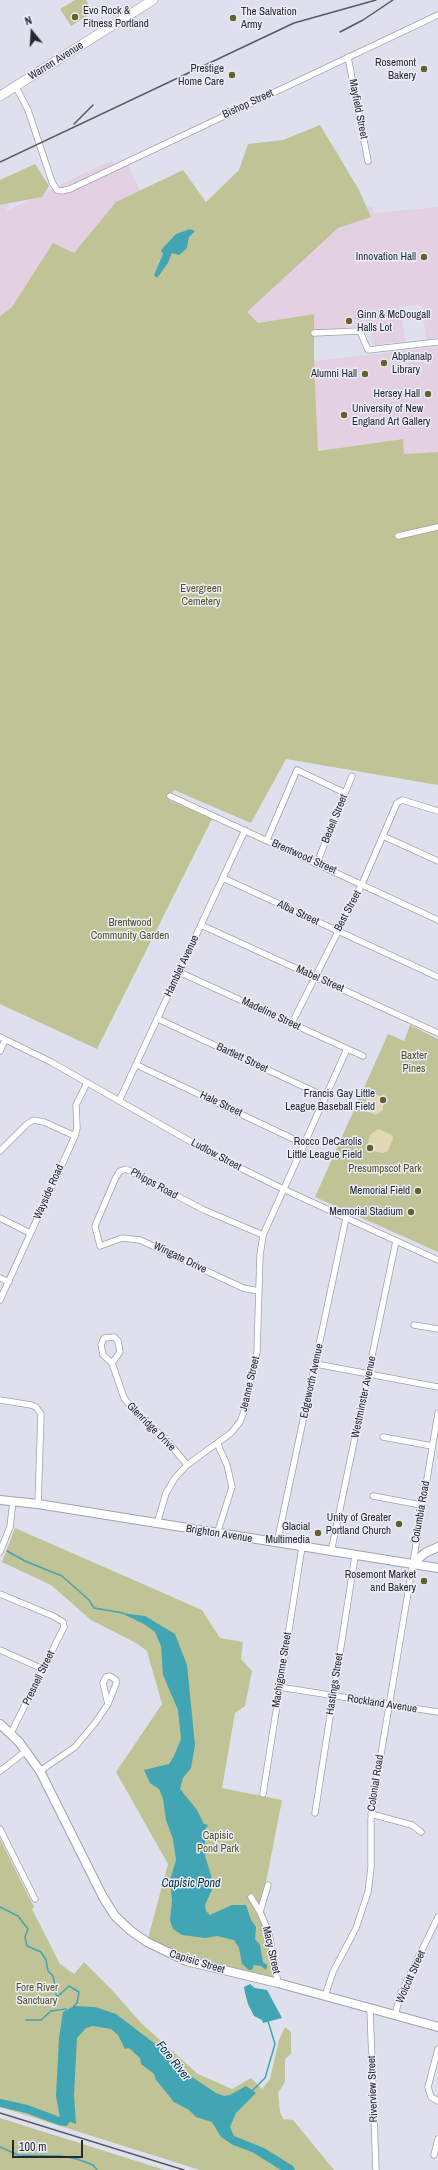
<!DOCTYPE html>
<html>
<head>
<meta charset="utf-8">
<style>
	body { margin:0 }
	#map { position:relative; width:438px; height:2170px; overflow:hidden; background:#dee1ed; font-family:"Archivo Narrow",sans-serif }
	canvas { display:block }
	.north { position:absolute; left:12px; top:12px; width:40px; height:40px; -webkit-text-stroke:3px #ebeefa; paint-order:stroke; rotate:342deg; font-size:11px; font-weight:700; line-height:16px; text-align:center; color:#28292d }
	.north::after { content:''; display:block; margin:auto; width:14px; height:18px; background:#28292d; clip-path:polygon(50% 0,100% 100%,50% 72%,0 100%) }
	.scale { position:absolute; left:12px; top:2140px; width:71px; height:18px; box-sizing:border-box; border:2px solid #28292d; border-top:0; padding-left:5px; font-size:12px; line-height:14px; white-space:nowrap; color:#28292d; -webkit-text-stroke:3px #ebeefa; paint-order:stroke }
</style>
</head>
<body>
<div id="map">
<canvas width="438" height="2170"></canvas>
<div class="north">N</div>
<div class="scale">100 m</div>
</div>
<script>
const ctx = document.querySelector('canvas').getContext('2d');
ctx.lineJoin = 'round';
function paint(path, color) {
  ctx.fillStyle = color;
  ctx.fill(path, 'evenodd');
}
function toPath(rows) {
  const path = new Path2D();
  for (const r of rows) {
    path.moveTo(r[0], r[1]);
    for (let i = 2; i < r.length; i += 2) path.lineTo(r[i], r[i + 1]);
  }
  return path;
}
function trace(path, color, width, dash) {
  ctx.strokeStyle = color;
  ctx.lineWidth = width;
  ctx.lineCap = dash ? 'butt' : 'round';
  ctx.setLineDash(dash || []);
  ctx.stroke(path);
}
function write(font, color, halo, rows, align = 'center') {
  ctx.font = font + ' "Archivo Narrow",sans-serif';
  ctx.lineWidth = 3;
  ctx.setLineDash([]);
  ctx.textBaseline = 'middle';
  ctx.strokeStyle = halo;
  ctx.fillStyle = color;
  for (const [text, x, y, turn = 0] of rows) {
    ctx.save();
    ctx.translate(x, y);
    ctx.rotate((+turn || 0) * Math.PI / 180);
    ctx.textAlign = isNaN(turn) ? turn : align;
    if (halo) ctx.strokeText(text, 0, 0);
    ctx.fillText(text, 0, 0);
    ctx.restore();
  }
}
const education = toPath([
	[334,150,337,150,348,208,373,207,374,213,438,207,438,338,426,339,422,305,401,306,405,341,373,345,370,325,314,332,0,352,0,193,14,195,6,211,112,160,114,164,119,162,114,171,128,165,142,194,207,205],
	[438,347,438,452,404,454,402,439,318,451,314,361]
]);
const green = toPath([
	[75,0,86,0,93,12,71,26,60,9],
	[320,125,359,190,371,217,338,228,247,312,258,323,314,314,314,361,318,451,403,439,404,454,438,452,438,785,286,759,251,823,174,790,169,800,212,819,97,1049,0,1004,0,316,12,307,53,243,74,253,116,202,183,170,206,202,239,170,248,144,283,140],
	[190,229,194,231,189,237,187,248,172,253,168,263,154,275,163,254,176,234],
	[35,164,49,186,42,197,0,205,0,180],
	[410,1025,438,1039,438,1252,315,1197,388,1034,404,1041],
	[15,1528,202,1610,220,1638,243,1642,241,1659,252,1671,245,1706,235,1713,222,1788,282,1800,262,1903,279,1965,278,1983,202,1966,147,1942,168,1864,116,1772,162,1704,147,1651,136,1643,91,1620,51,1585,2,1562],
	[0,1839,34,1907,32,1909,60,1964,74,1974,84,1962,112,1990,141,2023,198,2074,232,2089,251,2078,262,2089,270,2079,279,2040,285,2027,291,2032,291,2054,285,2059,285,2082,278,2093,280,2112,283,2119,293,2120,334,2170,200,2170,0,2107],
	[0,2118,165,2170,0,2170]
]);
const sand = toPath([
	[370,1093,378,1095,383,1101,383,1110,376,1115,361,1109],
	[378,1129,392,1135,393,1139,388,1151,383,1153,372,1151,368,1142,370,1135]
]);
const water = toPath([
	[190,229,195,231,189,237,187,248,179,255,172,253,168,263,157,278,154,275,163,254,161,250,176,234],
	[121,1613,145,1616,175,1634,187,1665,195,1745,191,1768,183,1778,180,1789,197,1810,204,1824,208,1825,205,1830,205,1843,207,1848,205,1856,214,1885,205,1905,206,1911,210,1915,232,1905,246,1905,251,1920,256,1927,255,1939,260,1945,263,1962,267,1965,266,1970,261,1966,254,1965,252,1970,249,1970,242,1964,239,1948,234,1940,217,1936,205,1938,182,1935,173,1929,170,1920,172,1901,170,1880,176,1860,173,1839,166,1820,163,1799,159,1789,150,1783,144,1770,169,1764,174,1756,181,1739,178,1710,163,1675,161,1646,155,1632,144,1624],
	[250,1984,255,1988,267,1990,282,2018,263,2023,262,2020,254,2016,248,2004,245,1993,244,1987],
	[74,2006,95,2007,116,2014,167,2053,169,2059,189,2075,216,2093,224,2096,230,2095,246,2086,256,2093,236,2113,230,2127,234,2136,264,2148,293,2166,295,2170,281,2170,252,2152,233,2145,221,2137,212,2122,196,2117,189,2110,174,2102,156,2080,154,2074,141,2064,140,2058,129,2048,125,2049,118,2035,111,2029,93,2026,86,2028,77,2038,74,2095,76,2124,60,2118,56,2096,59,2038,63,2012]
]);
const stream = toPath([
	[7,1551,25,1561,62,1576,89,1600,94,1608,123,1613],
	[0,1907,18,1916,28,1929,25,1937,27,1946,41,1952,46,1960,48,1971,53,1976,55,1985,54,1988,57,1997,69,1986,79,1992,77,2003,74,2006],
	[26,2020,41,2020,51,2011,66,2009],
	[252,2091,265,2078,275,2044,268,2021],
	[0,2147,18,2155,61,2156,77,2159,93,2165,97,2170]
]);
const river = toPath([
	[0,2103,27,2109,59,2121,65,2122,68,2117,67,2111]
]);
const street = toPath([
	[348,57,368,161],
	[16,87,28,110,52,182,57,190,61,191,70,189,438,15],
	[314,333,360,331,368,350,438,342],
	[398,536,438,527],
	[170,796,438,920],
	[383,836,438,861],
	[267,840,297,770,345,793],
	[317,863,352,776],
	[223,878,438,977],
	[201,925,438,1033],
	[179,972,363,1056],
	[158,1019,326,1097],
	[292,1023,362,884,397,803,402,800,438,811],
	[0,1037,51,1062,214,1155,283,1189,438,1260],
	[0,1051,5,1040],
	[137,1065,304,1144],
	[119,1101,245,830],
	[0,1151,26,1125,33,1120,44,1122,75,1136],
	[0,1218,30,1233],
	[0,1278,9,1282],
	[259,1291,243,1288,140,1240,122,1238,100,1246,95,1226,116,1177,120,1171,126,1169,204,1210,263,1235],
	[0,1300,75,1136,77,1128,76,1105,87,1083],
	[414,1325,438,1329],
	[112,1363,103,1355,101,1345,104,1338,114,1337,118,1341,120,1352,112,1363,124,1398,139,1417,166,1439,187,1465],
	[316,1364,438,1387],
	[0,1400,31,1405,36,1407,41,1414,38,1504],
	[383,1437,432,1446],
	[373,1496,421,1505],
	[157,1524,166,1493,175,1478,187,1465,231,1433,240,1422,245,1409,257,1352,260,1255,263,1235,347,1049],
	[217,1534,232,1487,227,1465,218,1445],
	[277,1543,346,1218],
	[0,1552,10,1527,13,1501],
	[331,1552,396,1241],
	[0,1594,53,1616,63,1622,64,1627,11,1733],
	[0,1650,43,1669],
	[279,1687,438,1712],
	[0,1771,26,1751],
	[40,1771,75,1747,95,1723,108,1704,116,1684,116,1680,110,1676,106,1677,103,1683,108,1704],
	[263,1794,302,1547],
	[315,1813,355,1556],
	[371,1814,412,1825,421,1832],
	[0,1829,35,1899],
	[251,1897,260,1912,269,1933,278,1983],
	[260,1912,268,1885],
	[325,1996,333,1972,356,1928,368,1892,371,1868,371,1819,374,1796,438,1413],
	[370,2008,376,2170],
	[395,2015,401,1993,438,1917],
	[438,2049,428,2087,431,2097,438,2101],
	[434,2155,438,2139]
]);
const secondary = toPath([
	[0,1500,38,1504,438,1568],
	[412,1564,425,1553,438,1547],
	[0,1724,19,1742,40,1771,103,1897,115,1916,131,1931,147,1942,186,1961,278,1983,438,2027]
]);
const primary = toPath([
	[0,96,153,0]
]);
const rail = toPath([
	[340,32,363,20,393,0],
	[74,124,93,105],
	[0,162,294,23,376,0],
	[0,2113,184,2170]
]);
const markers = [
	[75,17,4,"#675f2c"],
	[233,18,4,"#675f2c"],
	[424,69,4,"#675f2c"],
	[232,75,4,"#675f2c"],
	[424,257,4,"#675f2c"],
	[349,321,4,"#675f2c"],
	[384,363,4,"#675f2c"],
	[365,374,4,"#675f2c"],
	[428,394,4,"#675f2c"],
	[344,415,4,"#675f2c"],
	[383,1100,4,"#675f2c"],
	[370,1148,4,"#675f2c"],
	[418,1191,4,"#675f2c"],
	[411,1212,4,"#675f2c"],
	[399,1524,4,"#675f2c"],
	[318,1533,4,"#675f2c"],
	[424,1581,4,"#675f2c"]
];
const poiNames = [
	["Evo Rock &",83,11,"left"],
	["Fitness Portland",83,24,"left"],
	["The Salvation",241,12,"left"],
	["Army",241,25,"left"],
	["Rosemont",416,63],
	["Bakery",416,76],
	["Prestige",224,69],
	["Home Care",224,82],
	["Innovation Hall",416,257],
	["Ginn & McDougall",357,315,"left"],
	["Halls Lot",357,328,"left"],
	["Abplanalp",392,357,"left"],
	["Library",392,370,"left"],
	["Alumni Hall",357,374],
	["Hersey Hall",420,394],
	["University of New",352,409,"left"],
	["England Art Gallery",352,422,"left"],
	["Francis Gay Little",375,1094],
	["League Baseball Field",375,1107],
	["Rocco DeCarolis",362,1142],
	["Little League Field",362,1155],
	["Memorial Field",410,1191],
	["Memorial Stadium",403,1212],
	["Unity of Greater",391,1518],
	["Portland Church",391,1531],
	["Glacial",310,1527],
	["Multimedia",310,1540],
	["Rosemont Market",416,1575],
	["and Bakery",416,1588]
];
const streetNames = [
	["Warren Avenue",56,61,-32],
	["Bishop Street",248,104,-25],
	["Mayfield Street",358,109,79],
	["Bedell Street",335,819,-68],
	["Brentwood Street",304,857,24],
	["Best Street",348,911,-62],
	["Alba Street",298,913,25],
	["Hamblet Avenue",182,966,-65],
	["Mabel Street",320,979,24],
	["Madeline Street",271,1014,25],
	["Bartlett Street",242,1058,25],
	["Hale Street",221,1104,25],
	["Ludlow Street",216,1155,28],
	["Phipps Road",154,1184,29],
	["Wayside Road",49,1192,-66],
	["Wingate Drive",180,1258,26],
	["Edgeworth Avenue",312,1381,-78],
	["Jeanne Street",250,1384,-77],
	["Westminster Avenue",364,1397,-78],
	["Glenridge Drive",151,1427,45],
	["Columbia Road",421,1512,-80],
	["Brighton Avenue",219,1534,9],
	["Machigonne Street",282,1670,-81],
	["Presnell Street",39,1678,-64],
	["Hastings Street",335,1684,-81],
	["Rockland Avenue",382,1704,9],
	["Colonial Road",376,1783,-81],
	["Macy Street",271,1950,77],
	["Capisic Street",197,1962,17],
	["Wolcott Street",411,1977,-66],
	["Riverview Street",373,2089,-92]
];
const parkNames = [
	["Evergreen",201,589],
	["Cemetery",201,602],
	["Brentwood",130,923],
	["Community Garden",130,936],
	["Baxter",414,1056],
	["Pines",414,1069],
	["Presumpscot Park",385,1169],
	["Capisic",218,1836],
	["Pond Park",218,1849],
	["Fore River",37,1988],
	["Sanctuary",37,2001]
];
const waterNames = [
	["Capisic Pond",191,1884],
	["Fore River",173,2061,51]
];
paint(education, '#e3d1e3');
paint(green, '#c0c395');
paint(sand, '#e2d8b3');
paint(water, '#42a5b3');
trace(stream, '#42a5b3', 1.5);
trace(river, '#42a5b3', 8);
trace(street, '#9fa2ad', 7);
trace(secondary, '#9fa2ad', 10);
trace(primary, '#9fa2ad', 10);
trace(street, '#fff', 5.5);
trace(secondary, '#fff', 8);
trace(primary, '#fff', 9);
trace(rail, '#58595f', 1.5);
for (const [x, y, r, color] of markers) {
  const dot = new Path2D();
  dot.arc(x, y, r, 0, 2 * Math.PI);
  ctx.fillStyle = color;
  ctx.fill(dot);
  trace(dot, '#ebeefa', 1.5);
}
write('11px', '#28292d', '#ebeefa', poiNames, 'right');
write('11px', '#28292d', '#ebeefa', streetNames);
write('11px', '#51521d', '#ebeefa', parkNames);
write('italic 12px', '#013138', '#ebeefa', waterNames);
</script>
</body>
</html>
